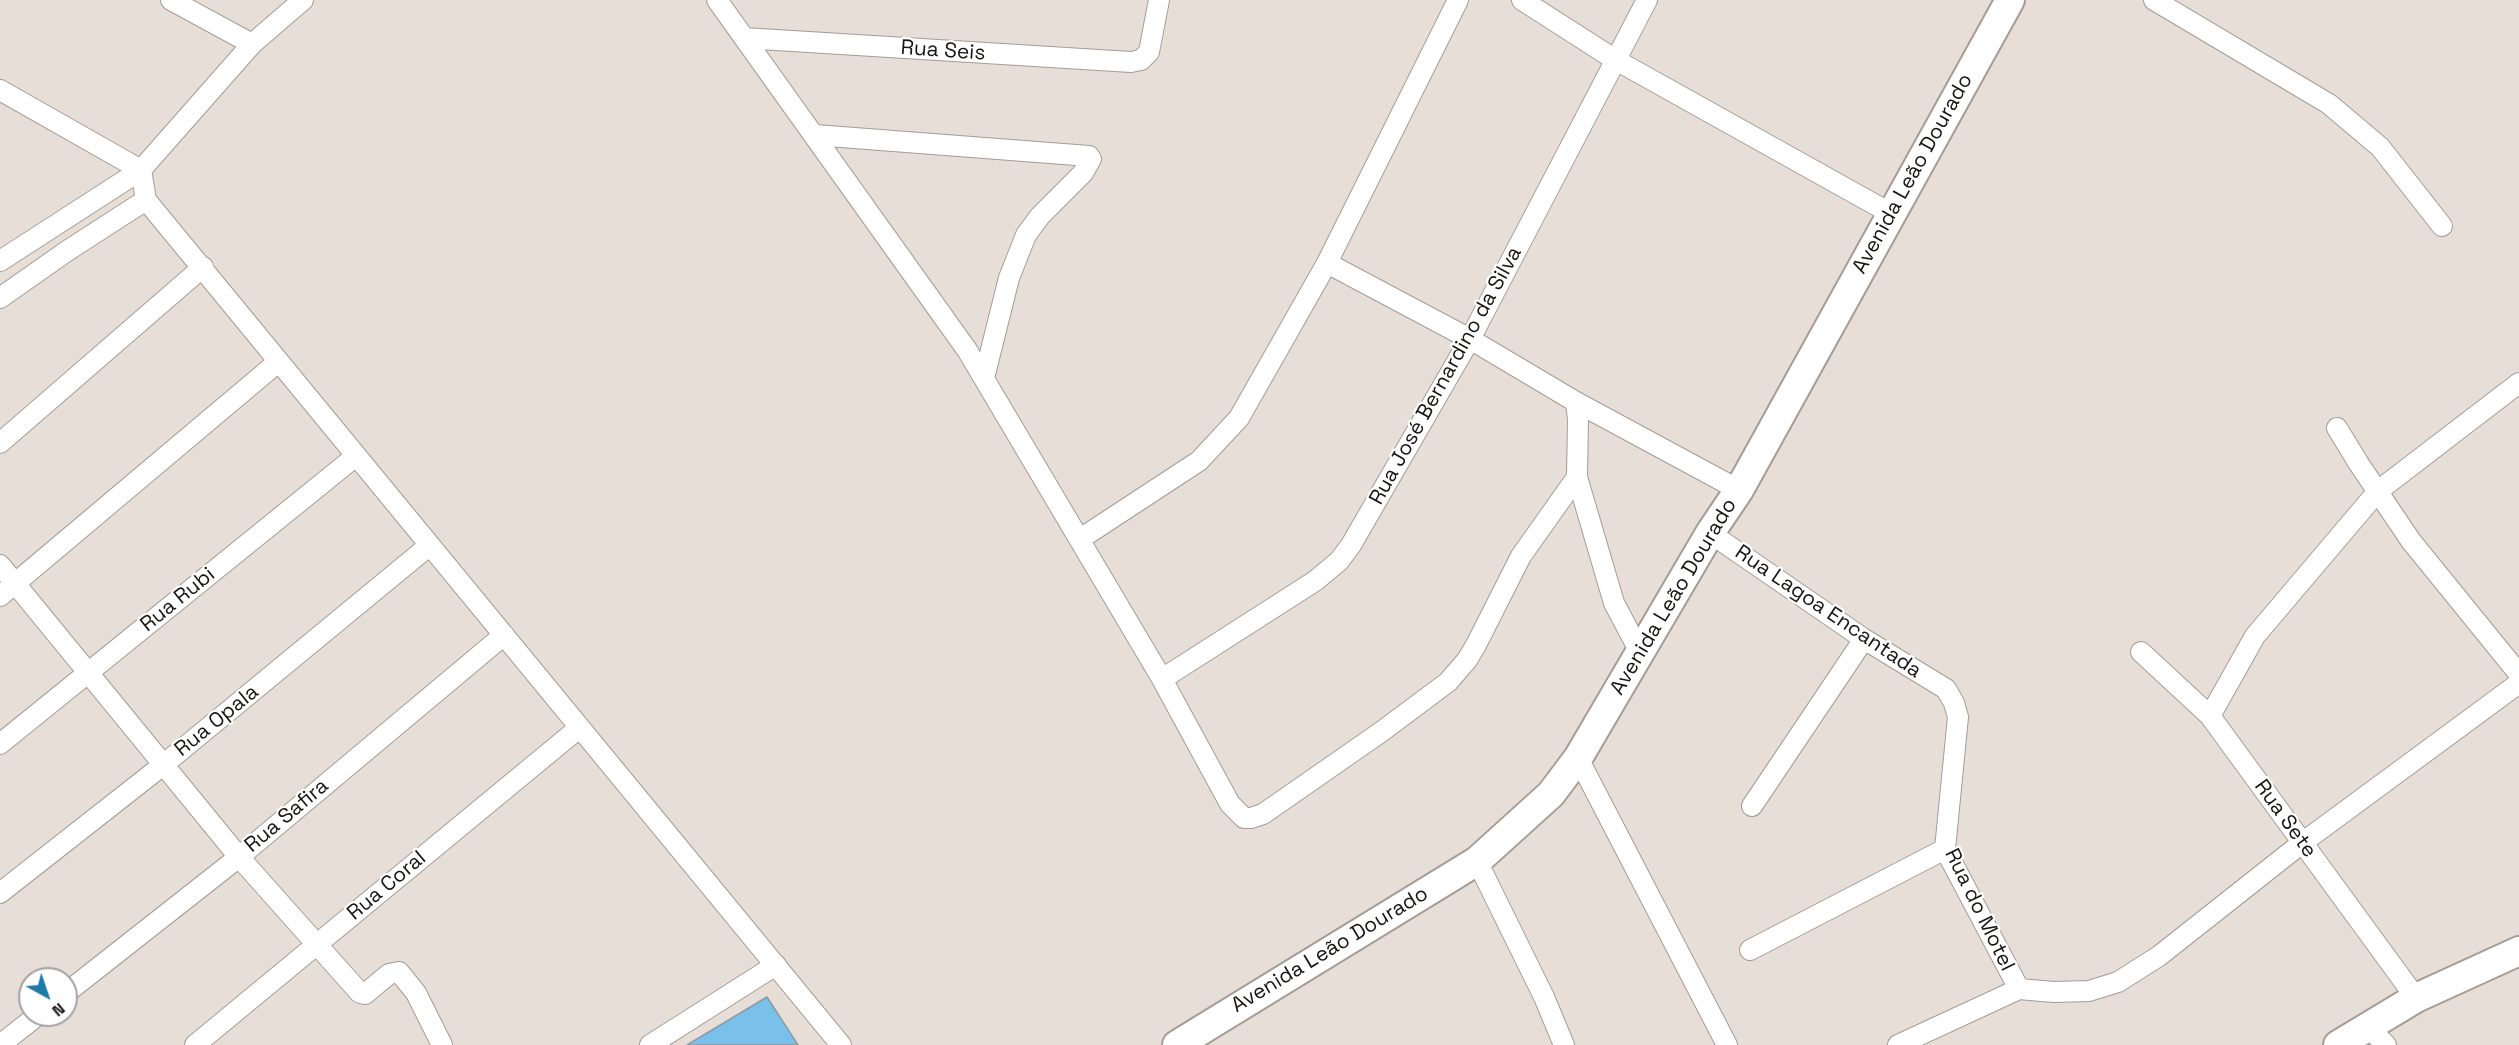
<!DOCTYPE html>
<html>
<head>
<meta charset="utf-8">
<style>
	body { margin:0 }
	#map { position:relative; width:2519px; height:1045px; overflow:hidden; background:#e7ded7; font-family:"Space Grotesk",sans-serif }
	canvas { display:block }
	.north { position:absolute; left:18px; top:967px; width:60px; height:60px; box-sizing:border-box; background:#fff; border:2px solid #a3a1a1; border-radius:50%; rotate:140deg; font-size:16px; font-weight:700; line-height:24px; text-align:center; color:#181513 }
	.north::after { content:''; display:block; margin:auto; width:21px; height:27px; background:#1e7aa8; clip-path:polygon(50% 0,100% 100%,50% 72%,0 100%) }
</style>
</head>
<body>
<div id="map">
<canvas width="2519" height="1045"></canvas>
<div class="north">N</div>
</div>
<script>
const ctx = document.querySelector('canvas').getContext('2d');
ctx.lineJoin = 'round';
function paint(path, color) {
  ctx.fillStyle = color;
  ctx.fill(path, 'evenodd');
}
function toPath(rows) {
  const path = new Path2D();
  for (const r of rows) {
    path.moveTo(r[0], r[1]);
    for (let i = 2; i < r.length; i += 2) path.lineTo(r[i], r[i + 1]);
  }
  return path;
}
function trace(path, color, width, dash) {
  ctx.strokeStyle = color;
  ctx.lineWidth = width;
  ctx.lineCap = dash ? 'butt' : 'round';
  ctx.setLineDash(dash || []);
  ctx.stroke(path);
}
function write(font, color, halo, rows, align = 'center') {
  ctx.font = font + ' "Space Grotesk",sans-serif';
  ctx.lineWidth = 4.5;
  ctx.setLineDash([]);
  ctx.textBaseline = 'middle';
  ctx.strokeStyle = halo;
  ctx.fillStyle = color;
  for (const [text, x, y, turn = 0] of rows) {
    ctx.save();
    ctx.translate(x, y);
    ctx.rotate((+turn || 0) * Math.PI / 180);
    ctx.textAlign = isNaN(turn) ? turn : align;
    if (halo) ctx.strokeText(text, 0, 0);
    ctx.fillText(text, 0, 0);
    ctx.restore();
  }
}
const building = toPath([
	[767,997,798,1045,687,1045,767,997]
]);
const street = toPath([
	[171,0,252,44],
	[303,0,252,44,141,170,146,200,841,1045],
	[717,0,967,350,1162,679,1230,804,1244,818,1251,818,1263,814,1381,732,1448,682,1467,660,1476,645,1521,556,1577,477,1578,419,1576,402,1470,339,1327,263],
	[1522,0,1614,59,1890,213],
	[2154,0,2329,104,2380,147,2442,226],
	[744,38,1131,62,1141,60,1149,52,1159,0],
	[0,90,141,170,0,261],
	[815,135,1089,156,1091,159,1083,173,1040,216,1026,235,1009,278,984,378],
	[0,298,67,251,146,200],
	[1576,402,1739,490],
	[2337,428,2359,464,2411,541,2519,674],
	[0,443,203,267],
	[1577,477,1614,603,1641,654],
	[1710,533,1864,639,1946,689,1954,703,1958,717,1945,849,2019,989],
	[1080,539,1199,461,1239,418,1327,263,1458,0],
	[0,565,239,857,360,993,365,994,389,974,399,972,416,993,442,1045],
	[0,596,278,362],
	[2141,652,2210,716,2416,998],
	[1162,679,1315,581,1339,561,1351,545,1470,339,1647,0],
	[2210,716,2255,636,2378,491,2519,383],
	[0,744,356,456],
	[1578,758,1727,1045],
	[1752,806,1864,639],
	[1477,861,1544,997,1564,1045],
	[0,893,163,765,430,545],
	[1750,950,1945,849],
	[66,993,239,857,504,635],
	[2368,1027,2386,1045],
	[0,1045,38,1015],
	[195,1045,579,728],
	[650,1045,776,965],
	[1898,1045,2019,989,2054,992,2089,991,2118,982,2159,956,2302,843,2519,683]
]);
const secondary = toPath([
	[1177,1045,1477,861,1551,794,1578,758,1710,533,1739,490,2010,0],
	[2338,1045,2416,998,2519,951]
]);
const streetNames = [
	["Rua Seis",943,51,4],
	["Avenida Leão Dourado",1913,174,-61],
	["Rua José Bernardino da Silva",1446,376,-61],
	["Avenida Leão Dourado",1674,597,-59],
	["Rua Rubi",178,600,-39],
	["Rua Lagoa Encantada",1828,612,34],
	["Rua Opala",217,721,-39],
	["Rua Safira",287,816,-40],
	["Rua Sete",2285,819,54],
	["Rua Coral",387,886,-40],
	["Rua do Motel",1979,910,64],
	["Avenida Leão Dourado",1330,950,-31]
];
paint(building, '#79c0ea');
trace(building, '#91999f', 1.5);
trace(street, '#a59c96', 22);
trace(secondary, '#a59c96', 32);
trace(street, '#fff', 20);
trace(secondary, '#fff', 28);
write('21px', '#181513', '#fff', streetNames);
</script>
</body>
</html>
